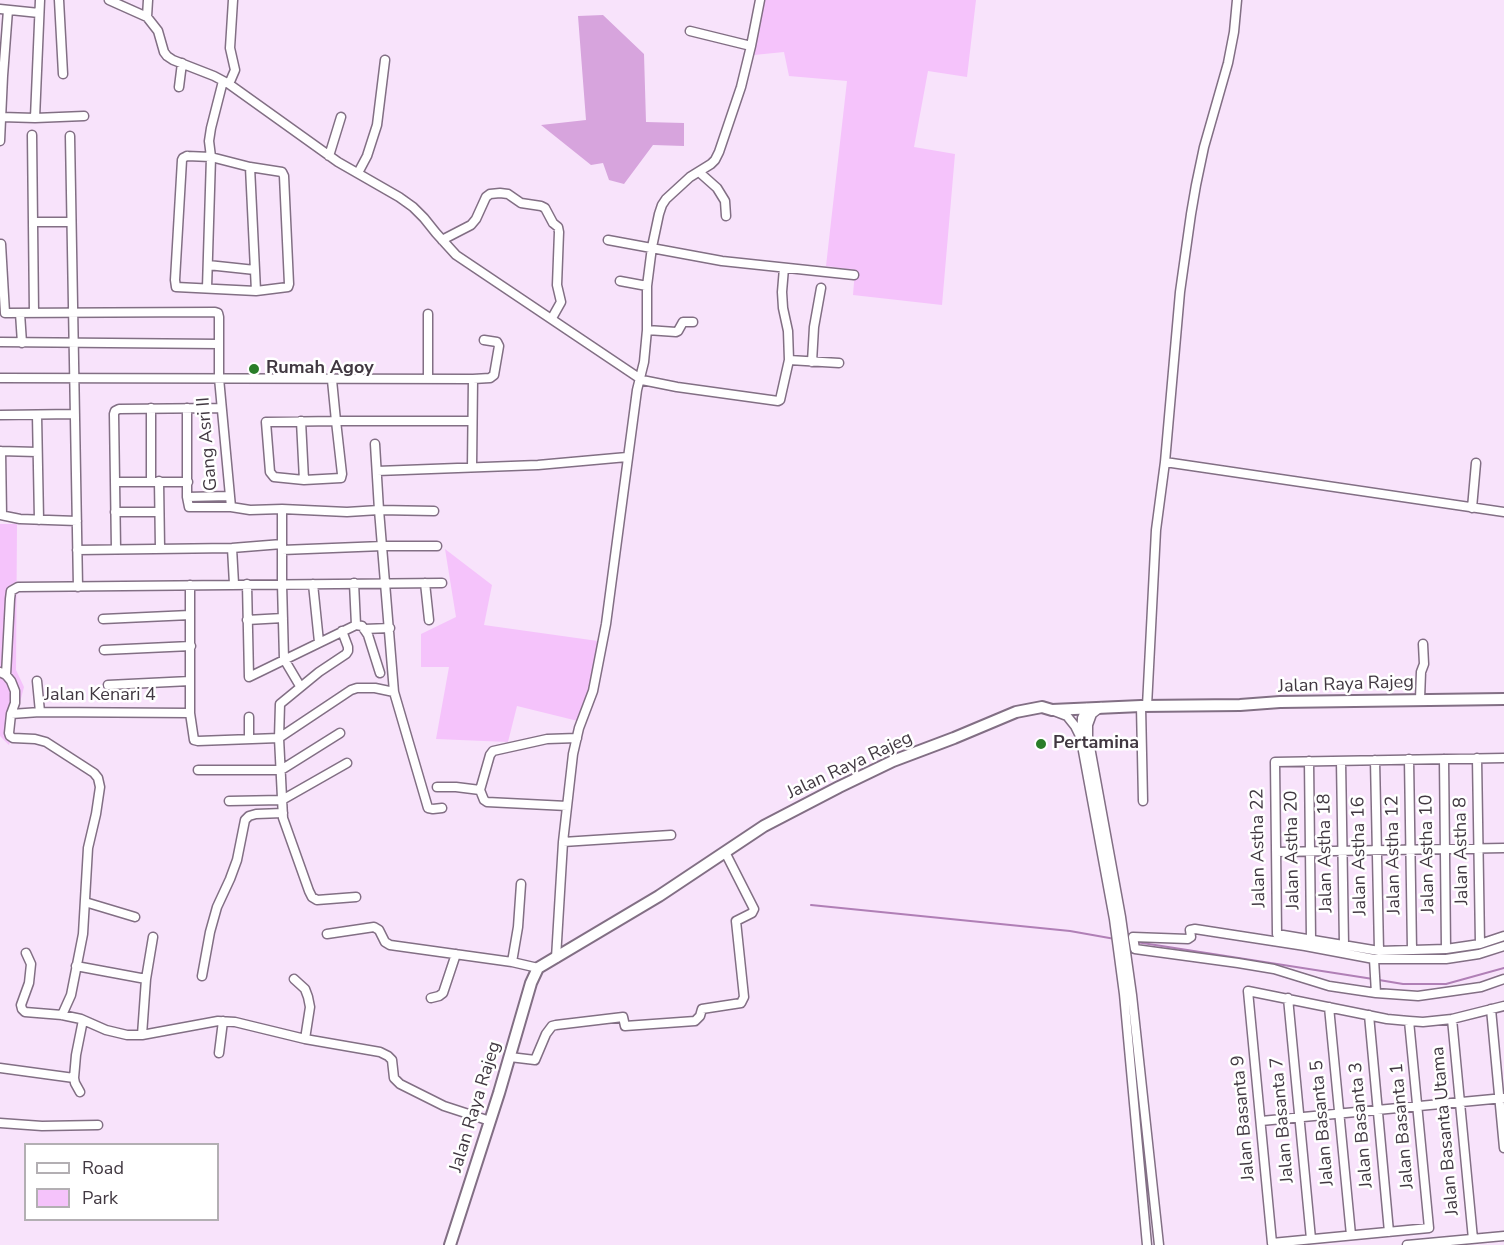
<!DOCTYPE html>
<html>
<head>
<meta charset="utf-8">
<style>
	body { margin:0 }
	#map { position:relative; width:1504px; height:1245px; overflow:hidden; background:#f8e3fb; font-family:"Nunito Sans",sans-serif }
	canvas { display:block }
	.legend { position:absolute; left:24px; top:1143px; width:195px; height:78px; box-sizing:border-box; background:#fff; border:2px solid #b3afb3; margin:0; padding:8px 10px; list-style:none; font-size:18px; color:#413841 }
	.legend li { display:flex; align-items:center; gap:12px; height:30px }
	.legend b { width:30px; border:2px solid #b3afb3 }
</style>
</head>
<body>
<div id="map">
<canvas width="1504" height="1245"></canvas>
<ul class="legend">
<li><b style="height:8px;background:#fff"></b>Road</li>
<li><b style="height:16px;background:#f5c3fb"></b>Park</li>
</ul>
</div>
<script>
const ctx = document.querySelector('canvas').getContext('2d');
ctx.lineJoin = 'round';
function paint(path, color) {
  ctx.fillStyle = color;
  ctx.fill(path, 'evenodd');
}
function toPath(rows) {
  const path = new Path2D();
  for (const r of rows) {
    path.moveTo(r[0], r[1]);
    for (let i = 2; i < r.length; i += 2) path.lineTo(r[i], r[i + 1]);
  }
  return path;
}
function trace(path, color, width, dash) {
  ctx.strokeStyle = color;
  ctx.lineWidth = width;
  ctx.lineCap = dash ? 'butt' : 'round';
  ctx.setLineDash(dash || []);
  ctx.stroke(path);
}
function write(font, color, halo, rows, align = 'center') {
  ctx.font = font + ' "Nunito Sans",sans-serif';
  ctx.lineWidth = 5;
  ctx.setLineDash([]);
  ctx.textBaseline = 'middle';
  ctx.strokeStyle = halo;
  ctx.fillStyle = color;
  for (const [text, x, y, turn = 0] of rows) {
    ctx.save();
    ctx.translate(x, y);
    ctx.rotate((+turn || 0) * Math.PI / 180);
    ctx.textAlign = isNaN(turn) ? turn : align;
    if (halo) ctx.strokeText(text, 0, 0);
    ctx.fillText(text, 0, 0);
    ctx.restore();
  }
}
const green = toPath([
	[763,0,976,0,967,77,928,71,914,147,955,154,942,305,853,295,855,270,826,266,847,81,789,76,784,52,754,55],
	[0,524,17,524,16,670,24,687,9,745,0,736],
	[445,549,492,585,484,625,605,642,591,708,586,723,517,706,508,742,436,739,449,667,421,667,421,634,456,617]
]);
const forest = toPath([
	[603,15,644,54,646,122,684,123,684,146,653,145,624,184,609,180,603,163,591,165,541,125,586,120,578,16]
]);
const stream = toPath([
	[811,905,1070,931,1115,939],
	[1136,942,1373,979],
	[1379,980,1403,984,1446,984,1504,968]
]);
const minor = toPath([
	[59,0,63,74],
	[109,0,147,17,158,31,164,52,167,56,173,60,214,76,229,84,338,162,399,197,413,207,424,218,436,233,456,255,642,380,677,387,778,401,780,400,789,360,788,331,783,308,782,292,784,268],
	[0,9,39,13],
	[147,17,148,0],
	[690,31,751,46],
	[229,84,235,70,230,48,233,0],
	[179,87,182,63],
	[1,117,35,118,84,116],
	[35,118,40,0],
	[32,135,34,313],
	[70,136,78,587],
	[0,141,3,76,8,10],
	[187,156,211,157,250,167,282,172,284,176,289,284,288,287,256,291,176,287,175,280,182,160,183,158,187,156],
	[329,156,341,117],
	[250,167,256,291],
	[699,172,717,188,725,201,726,216],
	[358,173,367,156,377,125,385,60],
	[33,222,71,222],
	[442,240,471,225,476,219,486,197,490,194,500,193,508,194,521,203,541,206,545,208,553,223,558,227,559,232,557,285,561,302,552,318],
	[608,240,722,261,854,275],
	[1,244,5,313,215,312,218,313,219,317,219,378,231,507],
	[208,265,255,270],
	[620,281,647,286],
	[207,288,211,157,209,141,211,128,223,81],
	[20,313,22,343],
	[647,330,676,332,678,331,683,322,693,322],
	[0,342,219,344],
	[789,360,839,363],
	[812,362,814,327,821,288],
	[0,378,473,379,472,467],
	[428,379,428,314],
	[473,379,490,378,494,375,499,346,497,342,484,340],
	[332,380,336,421,342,474,341,478,304,480,274,477,270,472,266,422,336,421,472,421],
	[187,408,187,497,189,507,231,507,250,510,282,509,347,512,379,510,434,511],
	[0,415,75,414],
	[37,415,39,520],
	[301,421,304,480],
	[375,444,379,510,394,692,428,808,433,809,442,808],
	[0,451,37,452],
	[1,451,2,515],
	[1165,462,1504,512],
	[377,471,538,465,627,457],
	[159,481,160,548],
	[115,482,188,482],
	[151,482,151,408],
	[187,497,229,496],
	[1472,508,1476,463],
	[282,509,282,584,284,659,300,686],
	[115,512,159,512],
	[0,515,20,519,77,521],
	[232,548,234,584],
	[116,549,114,414,115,411,119,409,221,408],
	[77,550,232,548,282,544],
	[282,550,383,546,437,546],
	[354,583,356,625],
	[425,583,429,620],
	[247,584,249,677,356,625,362,626,368,635,380,673],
	[313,584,319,642],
	[190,585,190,713,194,740,198,741,279,738,283,818,309,891,312,897,317,900,356,897],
	[103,619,190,615],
	[247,620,283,618],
	[364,629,390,628],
	[104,650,191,646],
	[0,672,6,675,11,681,15,691,15,703,11,714,9,733,10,736,13,738,35,739,46,742,94,773,98,778,100,787,96,814,88,848,83,934,71,995,62,1015],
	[6,675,10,599,11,591,18,587,442,583],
	[37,681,40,712],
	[108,685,190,681],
	[1420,699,1421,672,1424,664,1423,644],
	[1141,706,1143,801],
	[1147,706,1156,530,1165,462,1180,292,1191,214,1196,185,1204,147,1228,63,1234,32,1237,0],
	[1101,707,1092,714,1088,725,1088,736,1121,917,1132,995,1159,1245],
	[1087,708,1082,718,1081,740,1114,919,1124,994,1147,1245],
	[1054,711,1067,716,1075,726,1080,736],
	[11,714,40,712,190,713],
	[249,717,249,739],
	[279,738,280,704,319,672,346,654,348,651,348,647,342,631],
	[279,738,351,690,357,688,375,688,394,692],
	[1477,758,1480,944],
	[1504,758,1275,762,1277,934,1379,951,1446,949,1480,944,1504,936],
	[1409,759,1412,950],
	[1444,759,1446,949],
	[1375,760,1379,951],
	[1309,761,1311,939],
	[1341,761,1344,945],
	[198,770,281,770,340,733],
	[437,787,456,787,480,790],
	[229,801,282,800,347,763],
	[567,806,487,802,484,800,480,790,490,755,493,751,547,739,577,738],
	[563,842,671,835],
	[1276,852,1504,848],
	[85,902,135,917],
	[327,934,374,927,379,930,385,942,390,945,512,962,538,968],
	[1504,946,1479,954,1446,959,1374,959,1305,946,1195,929,1190,930,1191,937,1188,939,1133,937,1135,949,1238,963,1274,969,1329,986,1376,993,1418,996,1481,987,1504,979],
	[26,953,31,964,29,983,21,1005,22,1009,25,1012,62,1015,81,1019,106,1030,127,1035,142,1035,218,1021,235,1022,305,1039,380,1052,388,1056,392,1060,394,1078,400,1084,444,1106,490,1121],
	[556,958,563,842,573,754,579,728,593,691,606,624,637,390,644,362,647,330,647,286,652,247,659,214,662,205,666,199,690,177,711,164,715,160,719,152,741,87,751,46,760,0],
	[1374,959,1376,993],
	[512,962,518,927,521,884],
	[76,966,146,979,142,1035],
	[202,976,210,932,217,907,230,879,237,860,245,820,249,816,256,814,283,813],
	[146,979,153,937],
	[294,979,305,989,308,997,310,1007,305,1039],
	[431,998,439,996,443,993,456,954],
	[1288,998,1311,1239],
	[1329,1007,1351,1235],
	[1491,1009,1504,1148],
	[1369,1015,1389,1232],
	[1452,1019,1473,1239],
	[1409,1021,1429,1228,1272,1243,1248,991,1387,1019,1409,1021,1423,1022,1452,1019,1504,1006],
	[219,1053,223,1021],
	[510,1057,535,1060,546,1034,552,1026,556,1025,623,1017,625,1026,695,1021,700,1016,702,1009,741,1003,744,997,736,921,752,913,754,909,725,852],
	[0,1068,74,1078],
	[80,1092,75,1083,74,1078,76,1055,83,1020],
	[1261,1121,1504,1098],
	[0,1123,42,1126,98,1125],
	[1407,1245,1504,1236]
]);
const major = toPath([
	[450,1245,499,1093,531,983,538,968,659,896,764,826,839,787,893,761,954,738,1016,712,1042,707,1052,710,1141,706,1240,705,1280,702,1504,699]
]);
const markers = [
	[254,369,6,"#2a7d29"],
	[1041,744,6,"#2a7d29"]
];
const poiNames = [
	["Rumah Agoy",266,369],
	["Pertamina",1053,744]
];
const streetNames = [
	["Gang Asri II",208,444,-95],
	["Jalan Raya Rajeg",1346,685,-2],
	["Jalan Kenari 4",100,696],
	["Jalan Raya Rajeg",850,766,-25],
	["Jalan Astha 22",1259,848,-91],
	["Jalan Astha 20",1293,850,-91],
	["Jalan Astha 8",1462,851,-91],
	["Jalan Astha 18",1326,853,-91],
	["Jalan Astha 10",1428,854,-91],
	["Jalan Astha 12",1394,855,-91],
	["Jalan Astha 16",1360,856,-91],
	["Jalan Raya Rajeg",476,1107,-73],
	["Jalan Basanta 9",1244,1118,-95],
	["Jalan Basanta 7",1283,1120,-95],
	["Jalan Basanta 5",1323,1123,-95],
	["Jalan Basanta 3",1362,1125,-95],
	["Jalan Basanta 1",1403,1126,-95],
	["Jalan Basanta Utama",1446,1131,-95]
];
paint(green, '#f5c3fb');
paint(forest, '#d7a4dd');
trace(stream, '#b07fb6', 2);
trace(minor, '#826f84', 11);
trace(major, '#826f84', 14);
trace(minor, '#fff', 8);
trace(major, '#fff', 10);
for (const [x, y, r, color] of markers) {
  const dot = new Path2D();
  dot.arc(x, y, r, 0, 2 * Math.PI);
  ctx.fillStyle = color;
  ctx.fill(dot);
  trace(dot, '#fff', 2);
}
write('bold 18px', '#413841', '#fff', poiNames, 'left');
write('18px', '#413841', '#fff', streetNames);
</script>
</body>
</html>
